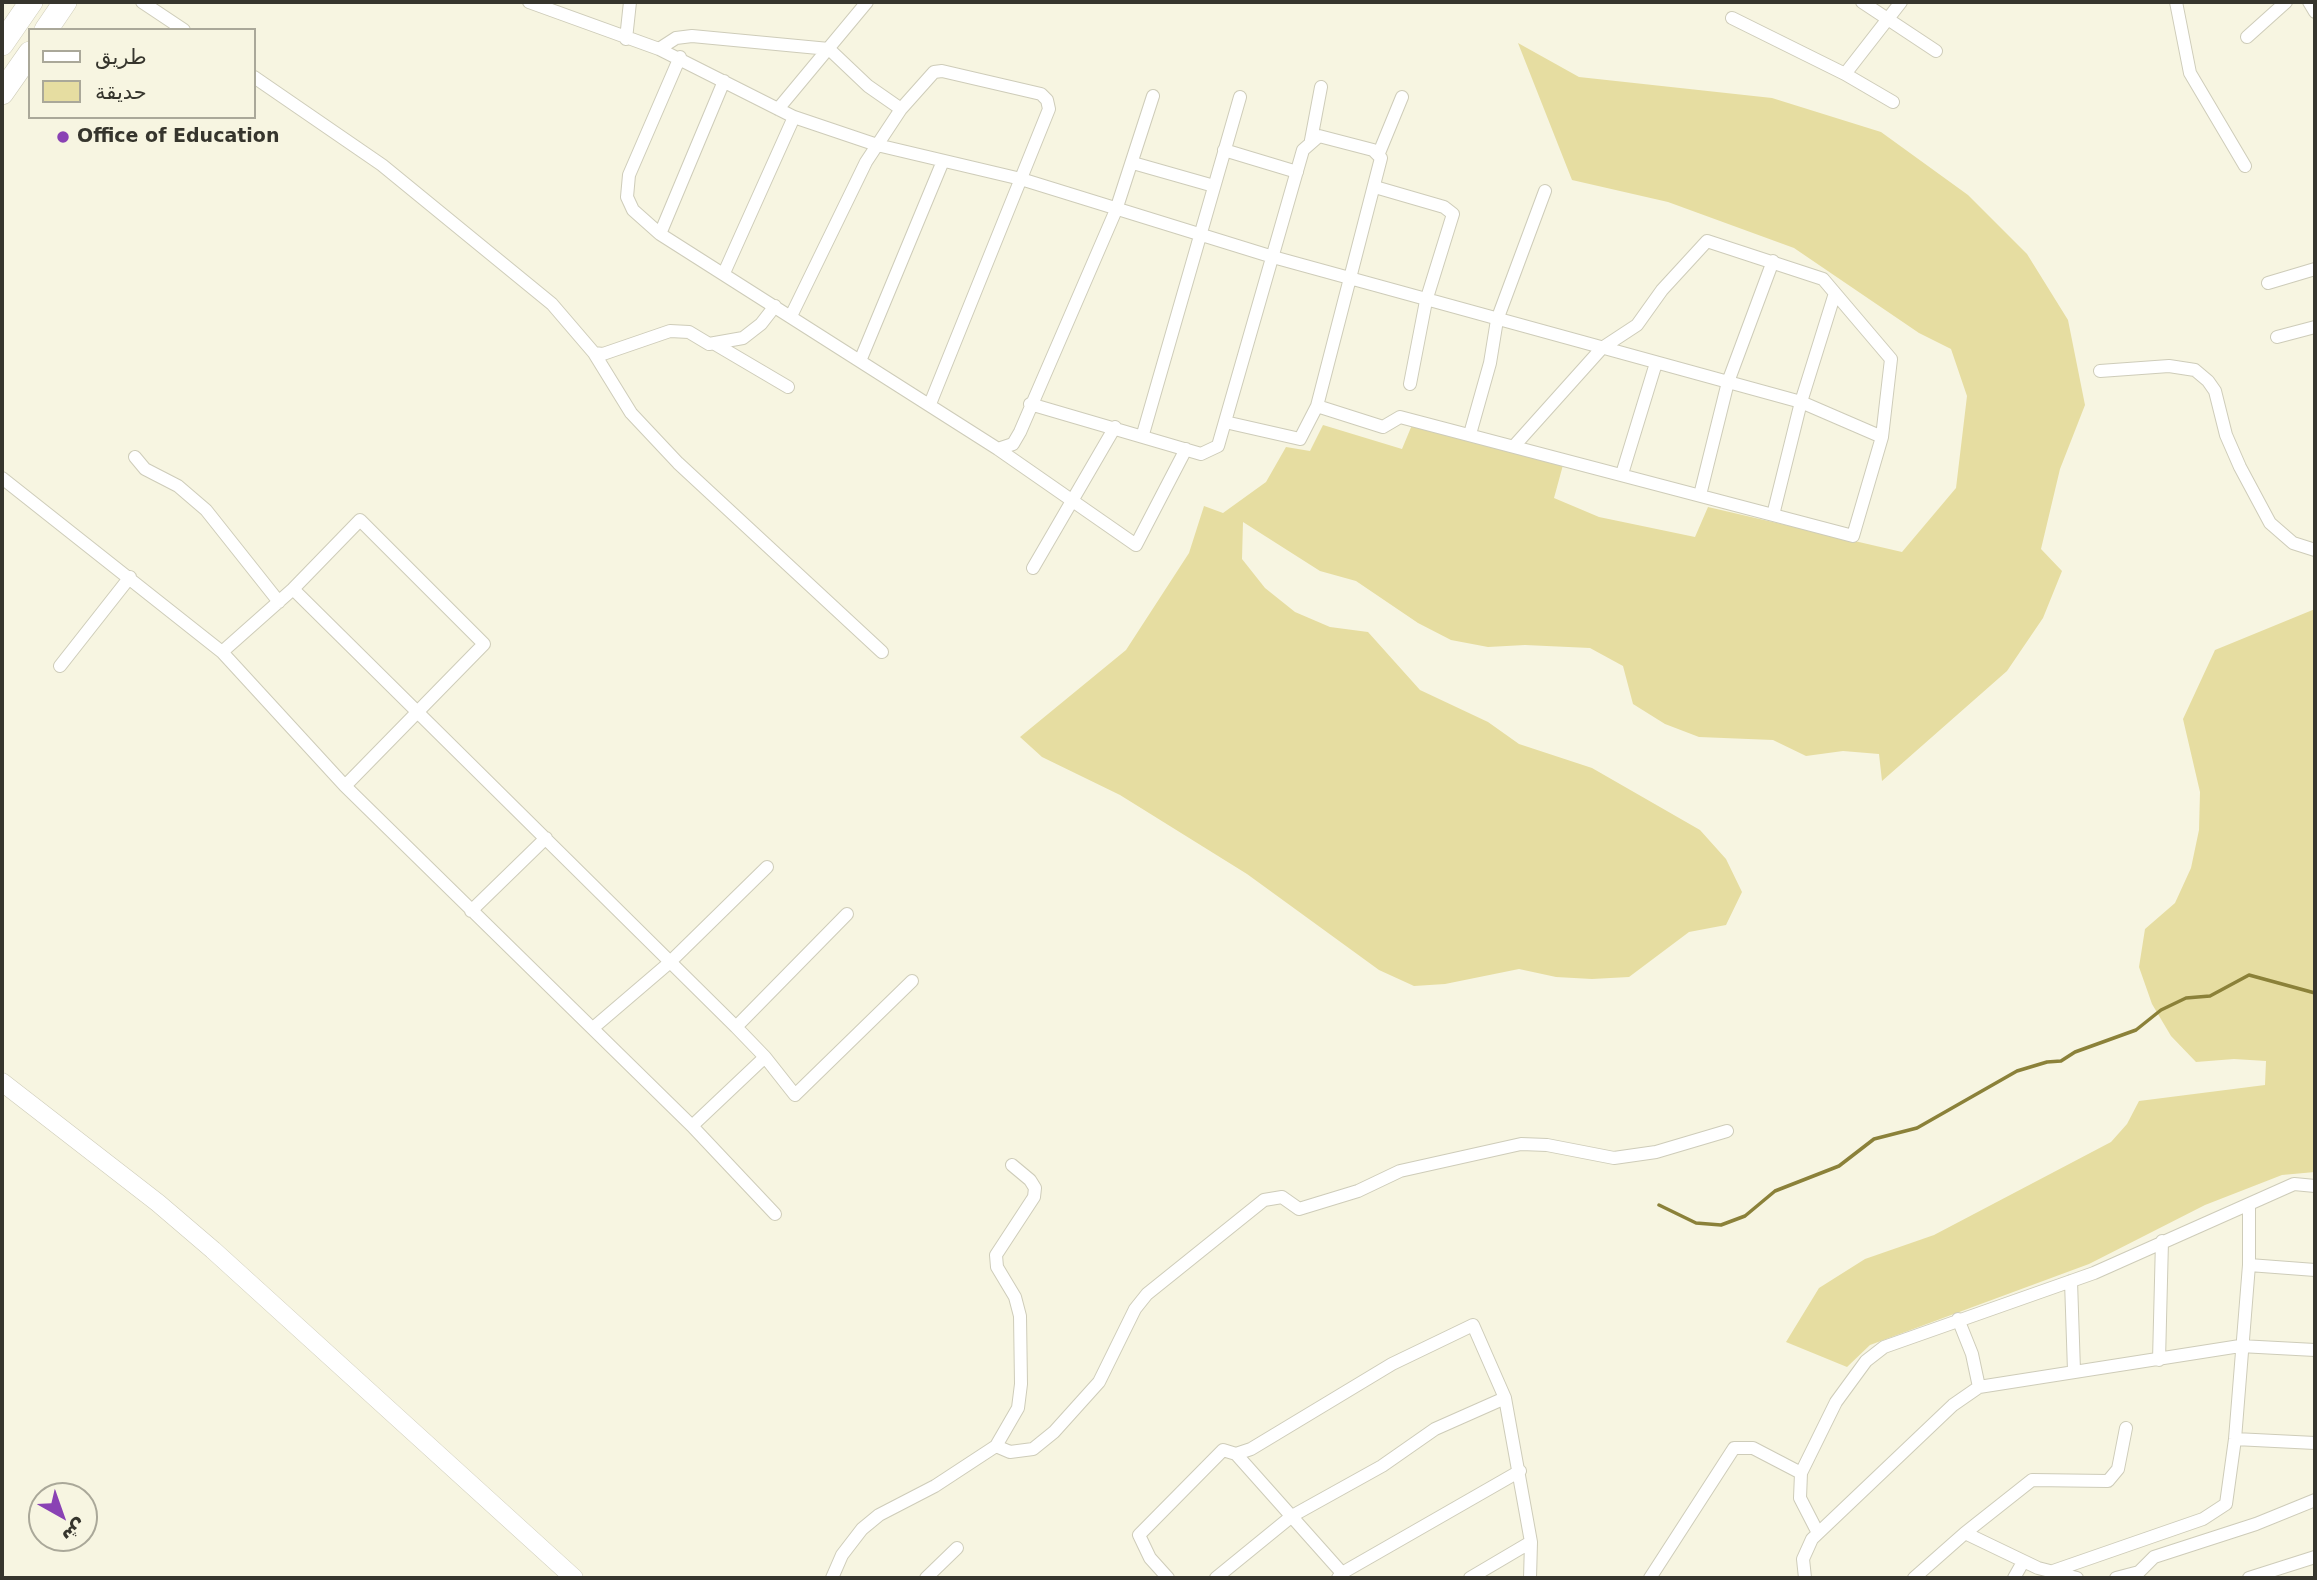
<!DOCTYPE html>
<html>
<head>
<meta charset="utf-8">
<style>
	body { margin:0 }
	#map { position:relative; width:2317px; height:1580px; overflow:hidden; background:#f7f5e1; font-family:"DejaVu Sans",Vazirmatn,sans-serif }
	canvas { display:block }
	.frame { position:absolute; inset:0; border:4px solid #36352d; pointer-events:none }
	.legend { position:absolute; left:28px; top:28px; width:228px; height:91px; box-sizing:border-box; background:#f7f5e1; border:2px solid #aaa899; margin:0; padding:9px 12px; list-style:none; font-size:21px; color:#36352d }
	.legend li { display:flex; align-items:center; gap:14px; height:35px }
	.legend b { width:35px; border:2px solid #aaa899 }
	.north { position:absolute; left:28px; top:1482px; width:70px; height:70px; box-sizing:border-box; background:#f7f5e1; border:2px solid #aaa899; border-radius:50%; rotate:140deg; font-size:19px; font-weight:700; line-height:28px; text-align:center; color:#36352d }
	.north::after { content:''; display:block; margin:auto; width:24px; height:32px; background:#8a42b4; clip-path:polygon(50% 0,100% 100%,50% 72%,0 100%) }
</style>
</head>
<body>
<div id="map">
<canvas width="2317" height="1580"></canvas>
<div class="frame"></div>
<ul class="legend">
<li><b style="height:9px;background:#fff"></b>طريق</li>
<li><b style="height:19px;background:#e6dda1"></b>حديقة</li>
</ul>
<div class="north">ش</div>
</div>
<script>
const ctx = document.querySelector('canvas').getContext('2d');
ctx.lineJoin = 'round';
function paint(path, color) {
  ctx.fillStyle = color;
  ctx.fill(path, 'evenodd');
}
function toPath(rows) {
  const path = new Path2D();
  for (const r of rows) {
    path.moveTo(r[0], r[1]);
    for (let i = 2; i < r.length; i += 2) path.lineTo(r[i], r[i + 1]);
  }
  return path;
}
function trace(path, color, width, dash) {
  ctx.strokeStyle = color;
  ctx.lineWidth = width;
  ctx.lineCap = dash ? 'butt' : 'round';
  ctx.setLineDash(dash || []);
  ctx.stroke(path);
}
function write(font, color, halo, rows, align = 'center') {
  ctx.font = font + ' "DejaVu Sans",sans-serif';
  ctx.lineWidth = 7;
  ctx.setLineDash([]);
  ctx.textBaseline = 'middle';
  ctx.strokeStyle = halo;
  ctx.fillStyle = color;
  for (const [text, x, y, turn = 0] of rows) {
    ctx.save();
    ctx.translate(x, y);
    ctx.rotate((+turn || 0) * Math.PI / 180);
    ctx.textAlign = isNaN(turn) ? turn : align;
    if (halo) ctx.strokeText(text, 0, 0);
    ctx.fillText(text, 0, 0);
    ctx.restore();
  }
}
const green = toPath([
	[1518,43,1579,77,1772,98,1881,132,1968,195,2027,254,2068,320,2085,405,2060,469,2041,549,2062,571,2043,618,2007,671,1882,781,1879,754,1843,751,1806,756,1773,740,1699,737,1665,724,1633,704,1623,666,1590,648,1525,645,1488,647,1451,640,1418,623,1356,581,1320,571,1243,522,1242,559,1265,588,1295,612,1330,627,1368,632,1420,690,1488,722,1519,744,1592,768,1700,830,1726,859,1742,892,1726,925,1689,932,1629,977,1592,979,1556,977,1519,969,1445,984,1414,986,1379,970,1247,874,1120,795,1042,757,1020,737,1126,650,1189,553,1204,506,1223,513,1266,482,1286,447,1310,451,1323,425,1402,449,1412,425,1563,465,1554,498,1599,517,1695,537,1708,507,1902,552,1956,488,1967,396,1951,349,1919,333,1794,248,1668,202,1572,180],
	[2315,609,2315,1172,2282,1175,2205,1205,2089,1264,1870,1345,1847,1367,1786,1342,1819,1288,1865,1259,1934,1235,2111,1142,2127,1124,2139,1101,2265,1085,2266,1061,2234,1059,2196,1062,2171,1036,2152,1004,2139,967,2145,929,2175,903,2191,868,2199,830,2200,792,2183,719,2215,650]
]);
const stream = toPath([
	[1659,1205,1696,1223,1721,1225,1745,1216,1775,1191,1839,1166,1874,1139,1917,1128,2017,1071,2047,1062,2061,1061,2075,1052,2136,1030,2161,1010,2186,998,2210,996,2249,975,2315,993]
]);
const street = toPath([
	[142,2,184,30],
	[529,2,659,49,794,117,877,145,1021,179,1273,257,1801,402,1882,437],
	[1862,2,1936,51],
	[2176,2,2190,73,2245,166],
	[2309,2,2315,12],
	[1732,18,1845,74,1893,102],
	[2247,37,2286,2],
	[626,39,630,2],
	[659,49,676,38,692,36,829,49,868,86,901,109],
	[680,57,629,175,627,197,633,210,660,234,998,449,1013,444,1020,432,1116,210,1153,96],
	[1845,74,1901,2],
	[254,77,382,165,552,304,594,353,631,413,678,463,882,652],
	[778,109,867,2],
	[1311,140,1321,87],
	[1224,150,1297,172],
	[1379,153,1402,97],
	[1133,163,1214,186],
	[1375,187,1444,207,1453,214,1426,301,1410,384],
	[660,234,724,81],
	[724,273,794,117],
	[2268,283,2315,269],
	[791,316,866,162,901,109,934,72,942,71,1041,94,1047,100,1049,109,930,404],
	[2277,337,2315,327],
	[715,344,788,387],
	[594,353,603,354,670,331,689,332,709,344,743,338,761,324,775,306],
	[860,361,943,161],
	[2100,371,2169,366,2195,370,2208,381,2215,391,2226,435,2240,467,2270,523,2293,543,2315,550],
	[1030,404,1201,454,1218,446,1303,150,1319,136,1373,150,1381,158,1317,406],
	[1225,422,1300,439,1317,406,1383,427,1400,417,1853,536,1882,437,1891,359,1823,279,1707,241,1662,290,1637,325,1602,348,1515,445],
	[1143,434,1240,97],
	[1470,434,1490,363,1497,320,1545,191],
	[998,449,1136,545,1186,449],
	[135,457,145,469,178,486,206,510,279,602],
	[1622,474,1656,363],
	[2,478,222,652,345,786,692,1126,775,1214],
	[1700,495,1728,382,1773,261],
	[1773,515,1801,402,1835,293],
	[1033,568,1115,427],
	[293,589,736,1027,765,1057,795,1095,912,981],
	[222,652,293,589,360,520,484,644,345,786],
	[60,666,130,577],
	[471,911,546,838],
	[736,1027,847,914],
	[593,1028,669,963,767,867],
	[692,1126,765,1057],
	[2249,1265,2315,1270],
	[2071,1281,2074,1371],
	[1958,1319,1972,1354,1979,1387],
	[2159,1360,2162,1241],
	[2235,1439,2315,1443],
	[996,1446,1010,1452,1033,1449,1054,1432,1099,1382,1135,1309,1147,1294,1264,1200,1282,1197,1299,1209,1358,1191,1400,1171,1521,1144,1547,1145,1614,1158,1656,1152,1727,1131],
	[1236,1454,1342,1573],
	[1818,1533,1800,1498,1801,1473,1836,1402,1866,1361,1884,1347,2094,1273,2294,1184,2315,1186],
	[1965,1533,2032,1480,2108,1481,2118,1469,2126,1428],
	[2053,1571,2203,1519,2226,1504,2235,1439,2249,1265,2249,1204],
	[832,1578,842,1555,862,1529,879,1515,935,1486,996,1446,1018,1408,1021,1384,1020,1316,1015,1297,997,1267,996,1255,1034,1197,1035,1188,1030,1180,1012,1165],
	[926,1578,957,1548],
	[1168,1578,1150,1558,1139,1535,1223,1450,1236,1454,1251,1449,1392,1364,1473,1325,1505,1398,1531,1542,1530,1578],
	[1216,1578,1292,1516,1382,1466,1435,1429,1505,1398],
	[1338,1578,1342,1573,1520,1471],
	[1470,1578,1531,1542],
	[1650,1578,1734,1448,1753,1448,1801,1473],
	[1805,1578,1803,1559,1812,1539,1953,1405,1979,1387,2240,1346,2315,1350],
	[1914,1578,1965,1533,2038,1568,2077,1578],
	[2014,1578,2023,1562],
	[2116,1578,2139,1572,2154,1557,2256,1524,2315,1500],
	[2249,1578,2315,1557]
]);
const secondary = toPath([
	[2,1082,158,1203,213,1250,574,1578]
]);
const highway = toPath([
	[46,30,65,2],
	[2,44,31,2],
	[2,93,30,53]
]);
const markers = [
	[63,137,7,"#8a42b4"]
];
const poiNames = [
	["Office of Education",77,137]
];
paint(green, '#e6dda1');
trace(stream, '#8b8139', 3.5);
trace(street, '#ceccb9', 14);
trace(secondary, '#ceccb9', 19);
trace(highway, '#ceccb9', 24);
trace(street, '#fff', 12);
trace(secondary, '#fff', 18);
trace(highway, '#fff', 23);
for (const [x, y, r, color] of markers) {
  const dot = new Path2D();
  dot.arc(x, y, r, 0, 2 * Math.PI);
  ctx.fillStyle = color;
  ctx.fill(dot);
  trace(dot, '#f7f5e1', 2.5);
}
write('bold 19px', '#36352d', '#f7f5e1', poiNames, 'left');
</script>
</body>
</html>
